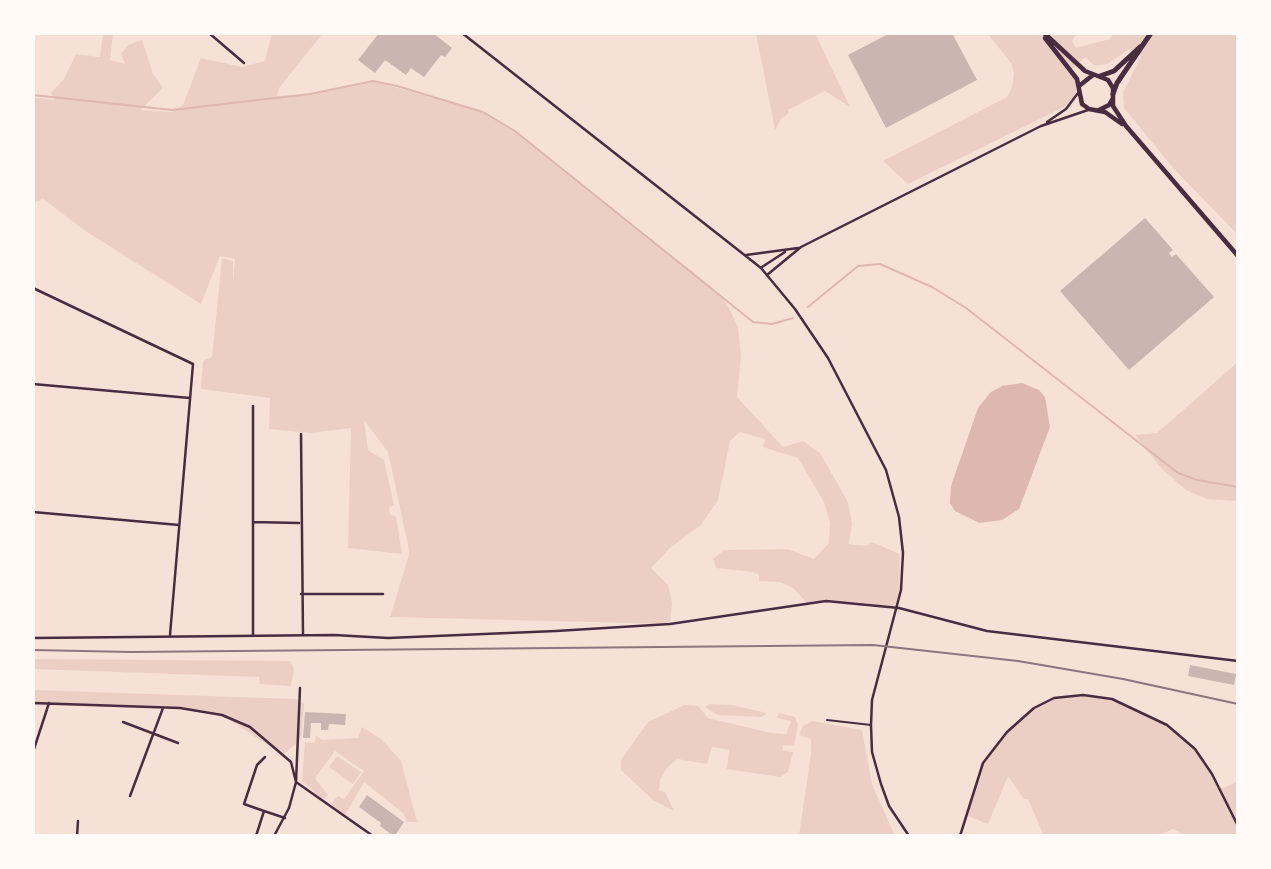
<!DOCTYPE html>
<html>
<head>
<meta charset="utf-8">
<style>
	body { margin:0 }
	#map { position:relative; width:1271px; height:869px; overflow:hidden; background:#f7e1d7; font-family:"Alegreya Sans",sans-serif }
	canvas { display:block }
	.frame { position:absolute; inset:0; border:35px solid #fffaf5; pointer-events:none }
</style>
</head>
<body>
<div id="map">
<canvas width="1271" height="869"></canvas>
<div class="frame"></div>
</div>
<script>
const ctx = document.querySelector('canvas').getContext('2d');
ctx.lineJoin = 'round';
function paint(path, color) {
  ctx.fillStyle = color;
  ctx.fill(path, 'evenodd');
}
function toPath(rows) {
  const path = new Path2D();
  for (const r of rows) {
    path.moveTo(r[0], r[1]);
    for (let i = 2; i < r.length; i += 2) path.lineTo(r[i], r[i + 1]);
  }
  return path;
}
function trace(path, color, width, dash) {
  ctx.strokeStyle = color;
  ctx.lineWidth = width;
  ctx.lineCap = dash ? 'butt' : 'round';
  ctx.setLineDash(dash || []);
  ctx.stroke(path);
}
const green = toPath([
	[103,33,113,33,110,60,125,64,121,54,128,45,142,40,153,74,163,88,140,110,172,112,183,105,201,58,242,67,265,61,272,33,323,33,279,88,277,96,310,94,373,81,483,112,515,131,713,288,727,304,738,327,741,356,737,397,783,447,803,441,820,453,848,502,852,524,849,544,866,546,872,542,900,554,899,608,855,602,807,603,793,588,780,582,759,581,759,575,753,572,716,568,713,559,724,550,787,549,814,559,829,543,830,523,824,502,798,458,763,447,765,439,740,432,730,441,718,500,701,525,671,547,651,568,668,585,672,603,670,624,390,617,409,555,408,545,388,452,364,420,368,450,384,460,394,505,389,507,390,515,396,516,402,554,348,548,351,428,310,433,269,429,270,398,201,389,203,361,212,357,222,258,233,261,233,281,235,259,220,256,201,304,84,230,43,199,33,203,33,97,55,100,51,93,64,79,76,54,100,57],
	[756,33,815,33,850,107,825,91,788,110,789,113,781,119,775,130],
	[987,33,1077,33,1072,41,1076,48,1110,39,1114,33,1238,33,1238,235,1174,169,1124,108,1123,93,1141,56,1130,49,1107,64,1095,66,1085,57,1072,69,1077,78,1076,93,1066,106,908,184,883,161,1007,97,1012,88,1014,73,1011,63],
	[1238,362,1238,501,1207,499,1186,490,1163,470,1135,435,1157,433],
	[33,659,290,661,294,669,291,686,260,684,259,677,33,669],
	[33,690,296,699,304,704,301,739,283,755,222,715,195,709,33,705],
	[1083,695,1112,699,1167,725,1195,749,1220,789,1238,782,1238,836,1186,836,1173,829,1157,836,1044,836,1028,799,1024,799,1008,776,988,824,968,816,983,763,1007,732,1034,708,1054,698],
	[710,704,732,705,767,713,762,717,718,715,705,707],
	[685,705,698,706,708,718,771,733,786,734,791,721,777,718,779,713,795,717,798,724,794,746,783,745,782,750,793,752,788,772,780,777,727,769,729,750,712,747,707,764,677,759,667,768,660,780,659,791,665,792,674,811,653,800,621,770,621,760,648,722],
	[812,721,862,730,872,784,895,836,799,836,811,753,811,739,799,735,803,726],
	[362,727,381,739,401,761,417,822,407,822,403,813,364,782,345,815,331,804,338,796,344,799,364,771,335,751,315,778,328,795,323,800,302,781,305,742,315,743,316,735,322,740,358,738],
	[337,756,361,772,353,784,329,767]
]);
const water = toPath([
	[1022,383,1039,390,1045,397,1050,427,1019,509,1002,520,979,523,955,511,950,503,951,486,978,408,991,392,1002,386]
]);
const stream = toPath([
	[33,95,172,110,310,94,373,81,397,86,483,112,515,131,753,322,772,324,793,318],
	[808,307,858,266,880,264,932,287,966,308,1178,473,1197,480,1238,487]
]);
const building = toPath([
	[379,33,433,33,452,48,445,57,441,55,424,77,411,68,406,75,385,60,375,73,358,60],
	[890,33,952,33,977,80,886,128,848,55],
	[1145,218,1173,250,1169,253,1172,257,1176,254,1214,297,1129,370,1060,291],
	[1190,665,1236,674,1234,685,1188,676],
	[305,712,346,714,345,725,329,724,328,730,321,730,321,723,311,723,310,738,303,738],
	[367,795,404,822,396,834,392,835,380,826,381,823,359,807]
]);
const service = toPath([
	[827,720,871,725]
]);
const minor = toPath([
	[209,33,244,63],
	[462,33,761,268,795,309,828,358,886,470,899,517,903,553,901,590,872,700,871,725,872,752,881,784,889,806,909,836],
	[1047,122,1066,109,1078,93],
	[746,255,798,248],
	[762,267,785,252],
	[767,275,801,247,1041,126,1088,110],
	[33,288,193,364,170,635],
	[33,384,190,398],
	[301,434,303,635],
	[33,512,179,525],
	[253,522,299,523],
	[301,594,383,594],
	[253,636,253,406],
	[33,638,334,635,388,638,556,631,670,624,826,601,899,608,987,631,1238,661],
	[33,703,180,708,222,715,250,727,291,762,296,782],
	[123,722,178,743],
	[33,752,49,703],
	[296,782,373,836],
	[130,796,163,708],
	[264,811,244,804,257,765,265,757],
	[77,836,78,821],
	[256,836,264,811,285,818],
	[274,836,289,808,296,782,300,688],
	[960,836,983,763,1007,732,1034,708,1054,698,1083,695,1112,699,1167,725,1195,749,1212,774,1238,826]
]);
const primary = toPath([
	[1044,33,1085,71,1108,80,1113,88,1113,106,1126,126,1238,256],
	[1045,38,1077,79,1082,104,1089,109,1105,112,1122,124],
	[1079,86,1093,75],
	[1099,110,1109,105,1113,98]
]);
const motorway = toPath([
	[1100,76,1114,71,1140,47],
	[1113,94,1117,83,1151,33]
]);
const rail = toPath([
	[33,650,131,652,873,645,1018,661,1123,679,1238,704]
]);
paint(green, '#ebcfc5');
paint(water, '#dcb8b0');
trace(stream, '#dcb8b0', 2);
paint(building, '#ccb4b1');
trace(service, '#4a2c40', 2);
trace(minor, '#4a2c40', 2.5);
trace(primary, '#4a2c40', 4.5);
trace(motorway, '#4a2c40', 5);
trace(rail, '#8f747c', 2);
</script>
</body>
</html>
